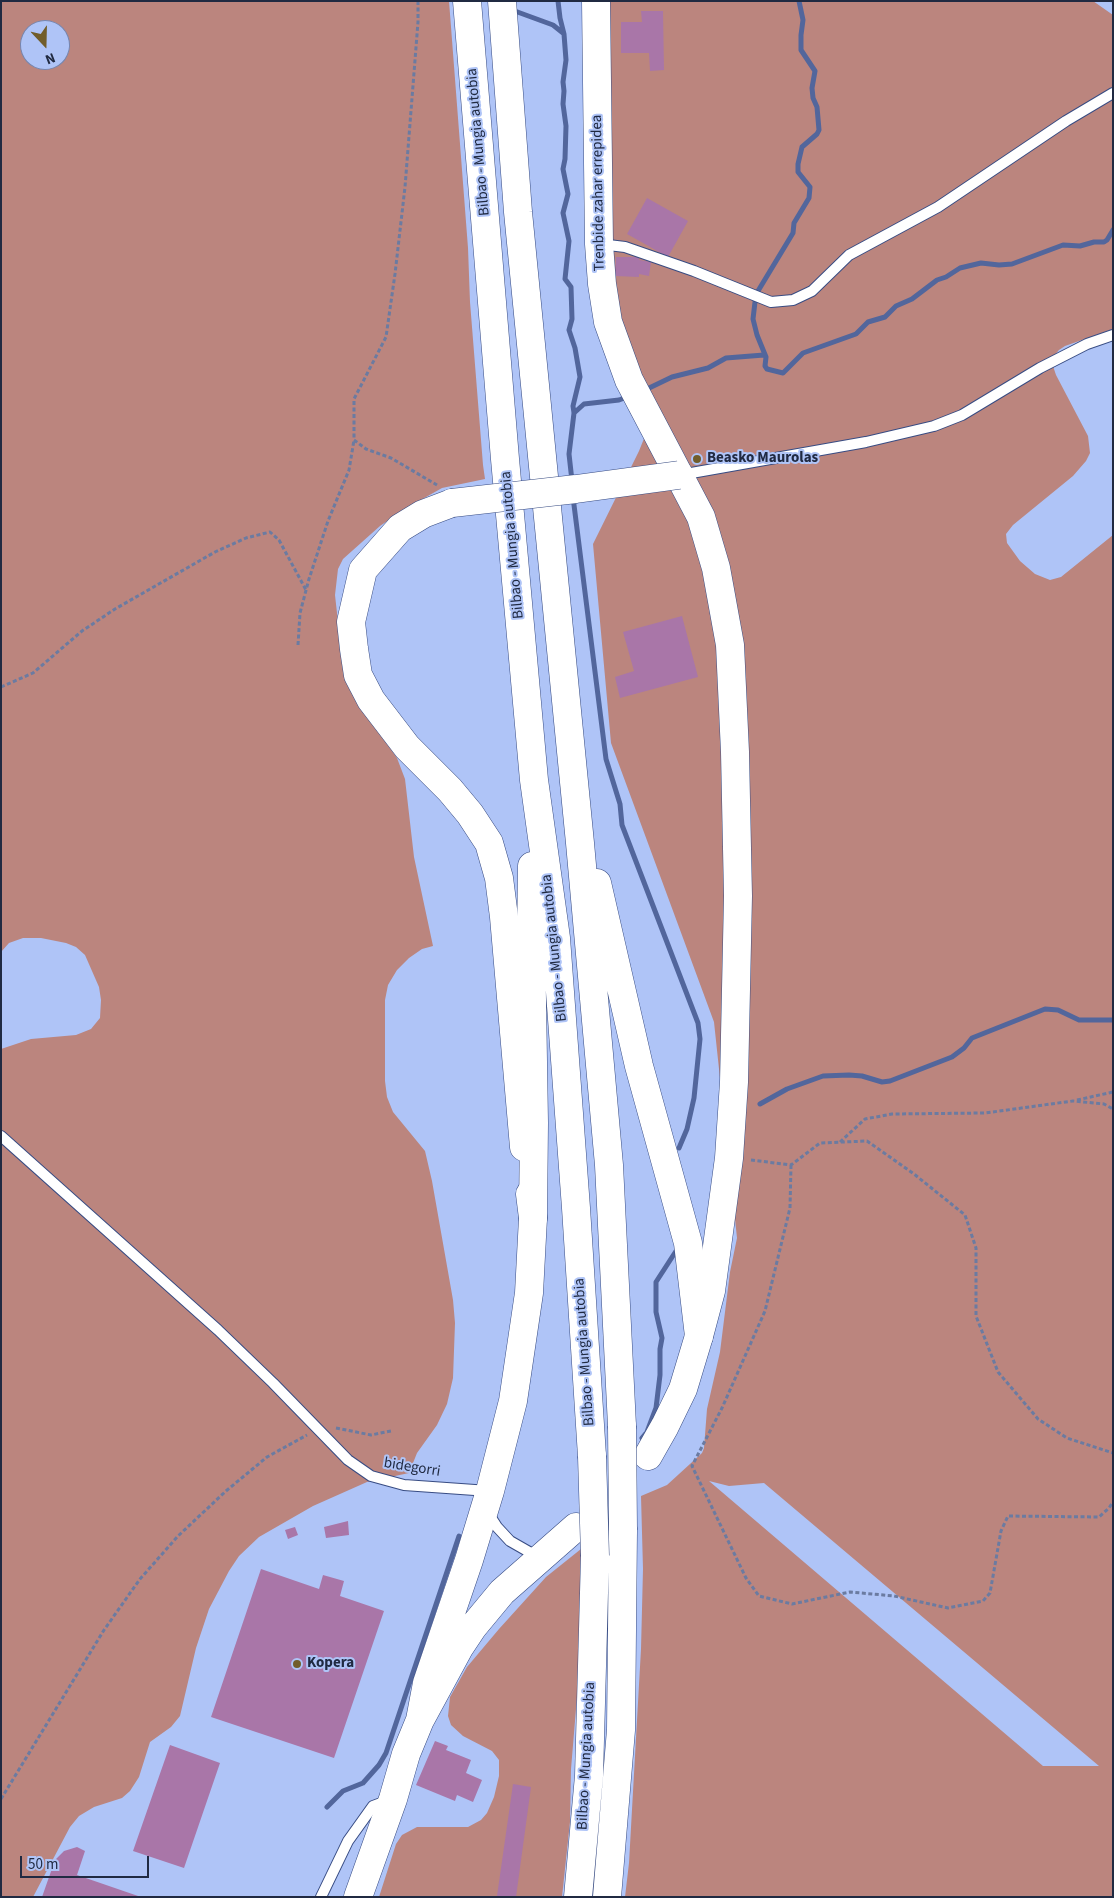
<!DOCTYPE html>
<html>
<head>
<meta charset="utf-8">
<style>
	body { margin:0 }
	#map { position:relative; width:1114px; height:1898px; overflow:hidden; background:#afc4f7; font-family:"Source Sans 3",sans-serif }
	canvas { display:block }
	.frame { position:absolute; inset:0; border:2px solid #202a42; pointer-events:none }
	.north { position:absolute; left:20px; top:20px; width:50px; height:50px; box-sizing:border-box; background:#afc4f7; border:1px solid #7686af; border-radius:50%; rotate:159deg; font-size:14px; font-weight:700; line-height:20px; text-align:center; color:#202a42 }
	.north::after { content:''; display:block; margin:auto; width:18px; height:22px; background:#715d2b; clip-path:polygon(50% 0,100% 100%,50% 72%,0 100%) }
	.scale { position:absolute; left:20px; top:1856px; width:129px; height:22px; box-sizing:border-box; border:2px solid #202a42; border-top:0; padding-left:6px; font-size:15px; line-height:18px; white-space:nowrap; color:#202a42; -webkit-text-stroke:4px #afc4f7; paint-order:stroke }
</style>
</head>
<body>
<div id="map">
<canvas width="1114" height="1898"></canvas>
<div class="frame"></div>
<div class="north">N</div>
<div class="scale">50 m</div>
</div>
<script>
const ctx = document.querySelector('canvas').getContext('2d');
ctx.lineJoin = 'round';
function paint(path, color) {
  ctx.fillStyle = color;
  ctx.fill(path, 'evenodd');
}
function toPath(rows) {
  const path = new Path2D();
  for (const r of rows) {
    path.moveTo(r[0], r[1]);
    for (let i = 2; i < r.length; i += 2) path.lineTo(r[i], r[i + 1]);
  }
  return path;
}
function trace(path, color, width, dash) {
  ctx.strokeStyle = color;
  ctx.lineWidth = width;
  ctx.lineCap = dash ? 'butt' : 'round';
  ctx.setLineDash(dash || []);
  ctx.stroke(path);
}
function write(font, color, halo, rows, align = 'center') {
  ctx.font = font + ' "Source Sans 3",sans-serif';
  ctx.lineWidth = 4;
  ctx.setLineDash([]);
  ctx.textBaseline = 'middle';
  ctx.strokeStyle = halo;
  ctx.fillStyle = color;
  for (const [text, x, y, turn = 0] of rows) {
    ctx.save();
    ctx.translate(x, y);
    ctx.rotate((+turn || 0) * Math.PI / 180);
    ctx.textAlign = isNaN(turn) ? turn : align;
    if (halo) ctx.strokeText(text, 0, 0);
    ctx.fillText(text, 0, 0);
    ctx.restore();
  }
}
const green = toPath([
	[1,1,449,1,468,248,470,302,483,465,485,479,442,488,403,510,380,526,343,559,338,569,335,595,341,649,379,732,397,758,405,779,414,857,433,946,422,949,409,958,397,970,388,985,385,1000,385,1081,387,1097,393,1112,425,1151,432,1181,453,1300,455,1323,453,1378,447,1404,437,1425,417,1453,409,1473,367,1482,313,1506,259,1537,239,1556,229,1571,209,1609,196,1648,180,1716,171,1727,150,1742,139,1777,130,1791,122,1798,94,1807,79,1816,70,1827,33,1897,1,1897,1,1049,31,1039,76,1035,91,1029,100,1018,101,1000,99,987,85,955,76,947,66,943,41,938,23,938,9,943,1,952],
	[30,30,60,30,60,60,30,60],
	[585,1,1093,1,1113,15,1113,329,1065,346,1059,350,1053,357,1053,366,1056,375,1088,436,1090,453,1086,461,1073,476,1013,525,1006,534,1007,543,1020,561,1035,574,1050,580,1061,577,1113,535,1113,1897,625,1897,629,1863,641,1649,643,1569,641,1496,667,1485,702,1453,704,1448,707,1409,720,1352,730,1272,737,1238,714,1022,611,743,593,544,639,451,653,416,640,402,584,152,583,97],
	[709,1481,729,1486,764,1483,1099,1766,1043,1766],
	[581,1549,578,1685,571,1769,570,1822,562,1897,379,1897,396,1844,402,1835,417,1827,468,1827,481,1820,487,1813,494,1797,499,1776,499,1760,492,1751,463,1736,451,1725,448,1716,450,1697,467,1667,499,1629,546,1577]
]);
const stream = toPath([
	[558,1,560,18,564,34,566,60,563,82,564,91,563,104,566,126,565,159,563,169,568,194,563,213,569,241,565,279,571,287,572,319,569,330,575,348,580,377,573,406,574,413,569,454,572,481],
	[799,1,803,20,801,35,801,50,815,71,812,88,813,98,817,107,819,130,817,134,802,147,798,164,798,172,810,187,809,198,794,223,793,233,758,291,755,302,753,319,757,335,766,357,765,366,767,369,783,373,803,353,856,334,868,322,885,317,896,306,912,299,937,280,946,277,960,268,981,263,999,265,1012,264,1063,245,1080,246,1094,242,1104,242,1107,240,1113,230],
	[512,10,553,25,563,33],
	[645,390,672,377,708,368,726,358,764,355],
	[574,413,584,404,619,400,627,397],
	[573,497,606,759,620,804,622,825,698,1023,700,1039,694,1098,687,1129,679,1148],
	[760,1104,787,1089,823,1076,849,1075,862,1076,882,1082,890,1081,952,1057,964,1048,972,1038,1045,1009,1058,1010,1079,1020,1113,1020],
	[642,1438,647,1432,656,1408,660,1375,660,1349,662,1338,656,1312,656,1282,678,1248],
	[327,1807,343,1791,363,1783,379,1765,386,1753,459,1536]
]);
const building = toPath([
	[641,11,663,11,664,70,650,71,649,53,621,53,621,22,642,22],
	[647,198,688,221,668,257,627,234],
	[616,257,639,257,639,260,651,262,649,276,639,274,639,277,615,276],
	[682,616,698,677,620,698,615,677,634,671,623,632],
	[348,1521,349,1535,326,1538,324,1527],
	[295,1527,298,1535,288,1539,285,1530],
	[261,1569,319,1589,323,1575,344,1581,340,1596,384,1611,334,1758,211,1717],
	[435,1741,448,1746,446,1750,471,1760,466,1773,482,1780,473,1802,457,1795,455,1801,416,1785],
	[170,1745,220,1763,184,1868,133,1851],
	[513,1784,531,1787,516,1897,503,1897,497,1896],
	[77,1847,85,1851,77,1875,141,1897,42,1897,55,1860,64,1851]
]);
const path = toPath([
	[418,1,418,22,405,187,395,274,386,337,354,399,354,440,366,449,391,458,437,485],
	[298,645,300,613,309,579,328,521,349,470,354,440],
	[1,687,33,673,82,631,115,609,215,552,246,538,270,532,279,540,306,590],
	[1077,1100,1113,1092],
	[840,1142,865,1119,892,1114,985,1113,1073,1101,1104,1104,1113,1109],
	[751,1160,791,1165,820,1143,867,1141,914,1174,965,1215,976,1248,976,1316,998,1372,1038,1419,1067,1438,1113,1453],
	[791,1165,790,1208,765,1311,722,1408,692,1466,746,1578,759,1596,792,1604,850,1592,894,1596,948,1608,983,1601,990,1593,1001,1531,1008,1516,1099,1517,1109,1508,1113,1502],
	[336,1428,371,1435,391,1431],
	[1,1799,104,1630,140,1579,178,1536,226,1491,267,1457,307,1435]
]);
const lane = toPath([
	[600,244,625,247,694,271,771,302,793,300,812,291,849,255,938,207,1066,121,1113,93],
	[680,475,866,442,934,426,962,415,1040,368,1087,344,1113,335],
	[1,1136,218,1330,273,1383,348,1460,371,1476,404,1485,489,1491],
	[488,1513,497,1527,510,1541,538,1557],
	[321,1897,348,1841,373,1806,389,1800]
]);
const secondary = toPath([
	[596,1,599,244,602,284,608,322,629,380,701,517,716,568,730,645,735,752,738,896,734,1082,729,1158,711,1291,699,1336,683,1389,665,1426,648,1456],
	[452,503,423,514,400,528,363,570,351,622,354,649,358,675,371,700,407,747,450,790,470,814,489,843,499,878,504,917,524,1147],
	[420,1720,427,1683,469,1560,490,1491,513,1401,529,1293,533,1218,530,1194],
	[358,1897,393,1799,406,1754,420,1720,459,1648,473,1627,502,1592,576,1527]
]);
const highway = toPath([
	[467,1,505,459,534,780,556,938,576,1208,592,1456],
	[502,1,518,212,580,843,609,1165,622,1426],
	[532,866,531,939,534,1123,533,1218],
	[597,883,639,1066,688,1243,699,1336],
	[578,1897,589,1776,595,1556],
	[607,1897,621,1730,623,1530]
]);
const secondaryBridge = toPath([
	[452,503,576,489,679,475]
]);
const highwayBridge = toPath([
	[622,1426,623,1530],
	[592,1456,595,1556]
]);
const markers = [
	[697,459,5,"#715d2b"],
	[297,1664,5,"#715d2b"]
];
const streetNames = [
	["Bilbao - Mungia autobia",479,142,-95],
	["Trenbide zahar errepidea",599,193,-91],
	["Bilbao - Mungia autobia",513,545,-95],
	["Bilbao - Mungia autobia",555,948,-96],
	["Bilbao - Mungia autobia",585,1352,-94],
	["bidegorri",412,1468,9],
	["Bilbao - Mungia autobia",587,1756,-87]
];
const poiNames = [
	["Beasko Maurolas",707,459],
	["Kopera",307,1664]
];
paint(green, '#bb857e');
trace(stream, '#52669c', 5);
paint(building, '#a976a8');
trace(lane, '#384c83', 12);
trace(secondary, '#384c83', 29);
trace(highway, '#384c83', 29);
trace(path, '#6b7ba1', 3, [4, 2.5]);
trace(lane, '#fff', 10);
trace(secondary, '#fff', 28);
trace(highway, '#fff', 28);
trace(secondaryBridge, '#384c83', 29, []);
trace(highwayBridge, '#384c83', 29, []);
trace(secondaryBridge, '#fff', 28);
trace(highwayBridge, '#fff', 28);
for (const [x, y, r, color] of markers) {
  const dot = new Path2D();
  dot.arc(x, y, r, 0, 2 * Math.PI);
  ctx.fillStyle = color;
  ctx.fill(dot);
  trace(dot, '#afc4f7', 2);
}
write('15px', '#202a42', '#afc4f7', streetNames);
write('bold 15px', '#202a42', '#afc4f7', poiNames, 'left');
</script>
</body>
</html>
